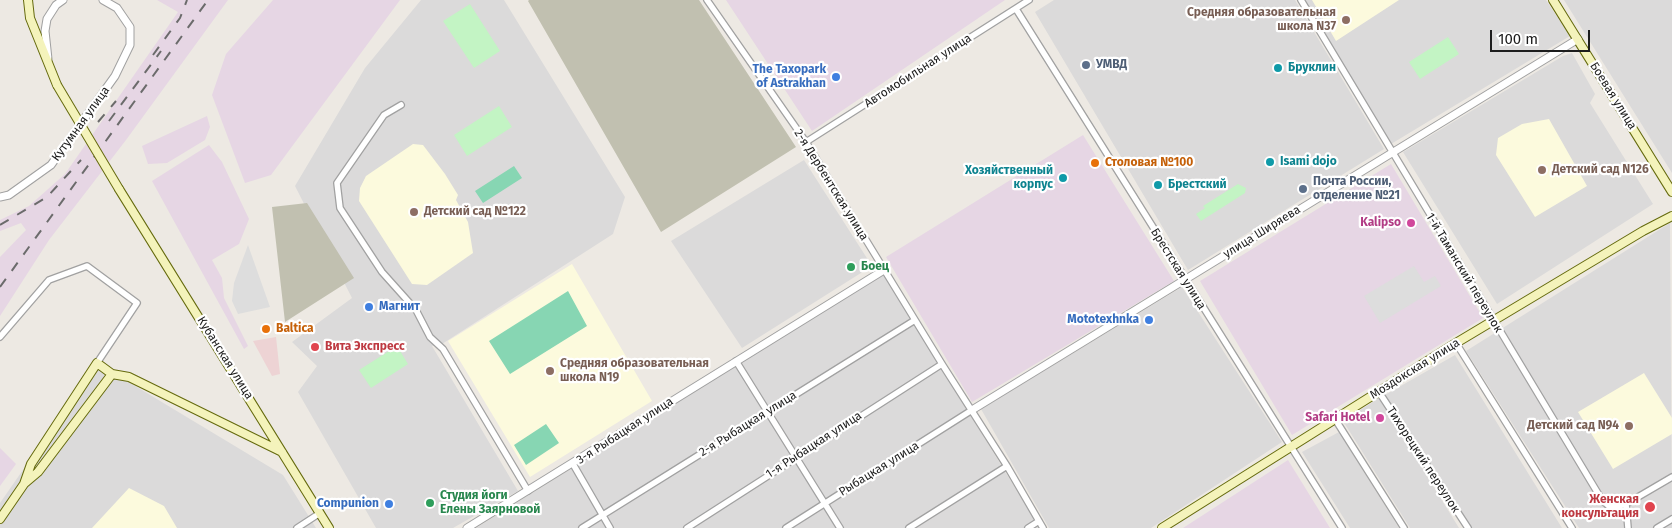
<!DOCTYPE html>
<html>
<head>
<meta charset="utf-8">
<style>
	body { margin:0 }
	#map { position:relative; width:1672px; height:528px; overflow:hidden; background:#ede9e3; font-family:"Fira Sans",sans-serif }
	canvas { display:block }
	.scale { position:absolute; left:1490px; top:30px; width:100px; height:22px; box-sizing:border-box; border:2px solid #1d1d1d; border-top:0; padding-left:6px; font-size:15px; line-height:18px; white-space:nowrap; color:#1d1d1d; -webkit-text-stroke:4px #fff; paint-order:stroke }
</style>
</head>
<body>
<div id="map">
<canvas width="1672" height="528"></canvas>
<div class="scale">100 m</div>
</div>
<script>
const ctx = document.querySelector('canvas').getContext('2d');
ctx.lineJoin = 'round';
function paint(path, color) {
  ctx.fillStyle = color;
  ctx.fill(path, 'evenodd');
}
function toPath(rows) {
  const path = new Path2D();
  for (const r of rows) {
    path.moveTo(r[0], r[1]);
    for (let i = 2; i < r.length; i += 2) path.lineTo(r[i], r[i + 1]);
  }
  return path;
}
function trace(path, color, width, dash) {
  ctx.strokeStyle = color;
  ctx.lineWidth = width;
  ctx.lineCap = dash ? 'butt' : 'round';
  ctx.setLineDash(dash || []);
  ctx.stroke(path);
}
function write(font, color, halo, rows, align = 'center') {
  ctx.font = font + ' "Fira Sans",sans-serif';
  ctx.lineWidth = 4.5;
  ctx.setLineDash([]);
  ctx.textBaseline = 'middle';
  ctx.strokeStyle = halo;
  ctx.fillStyle = color;
  for (const [text, x, y, turn = 0] of rows) {
    ctx.save();
    ctx.translate(x, y);
    ctx.rotate((+turn || 0) * Math.PI / 180);
    ctx.textAlign = isNaN(turn) ? turn : align;
    if (halo) ctx.strokeText(text, 0, 0);
    ctx.fillText(text, 0, 0);
    ctx.restore();
  }
}
const residential = toPath([
	[421,0,504,0,625,197,613,234,442,344,432,346,518,491,453,528,376,528,298,392,317,366,292,342,352,298,295,186,365,68],
	[1054,0,1295,0,1384,149,1188,270,1035,12],
	[1305,0,1546,0,1570,36,1391,144],
	[1564,0,1672,0,1672,173],
	[1572,53,1595,94,1590,103,1653,204,1497,304,1403,152,1563,56],
	[804,160,872,266,742,348,671,241],
	[1670,223,1672,528,1579,528,1466,351],
	[883,274,1040,528,476,528],
	[1182,287,1282,442,1151,528,1049,528,981,409],
	[1455,355,1562,528,1472,528,1385,395],
	[97,363,283,475,316,528,0,528,0,503],
	[1379,398,1459,528,1410,528,1343,421],
	[1339,432,1399,528,1350,528,1302,452]
]);
const commercial = toPath([
	[276,337,280,374,272,376,253,341]
]);
const industrial = toPath([
	[157,0,228,0,126,140,49,240,0,316,0,257,26,230,21,223,0,231,0,220,29,206,65,174,178,12],
	[273,0,400,0,271,175,245,183,212,95,226,54],
	[726,0,1005,0,812,131],
	[207,116,210,127,205,140,167,163,148,164,142,146],
	[1083,135,1174,281,972,402,886,257],
	[209,145,222,162,249,219,239,244,212,260,222,278,224,298,248,346,244,349,152,181],
	[1391,164,1483,318,1292,435,1200,281],
	[0,448,16,464,0,486],
	[1288,460,1330,528,1183,528]
]);
const education = toPath([
	[1312,0,1399,0,1336,41],
	[1549,119,1587,186,1535,217,1496,155,1498,138,1522,124],
	[413,144,423,145,445,174,458,195,456,200,468,222,473,253,427,285,412,284,359,201,360,188,366,176],
	[572,264,652,401,530,477,448,341],
	[1644,373,1672,418,1672,434,1613,469,1578,412],
	[129,488,164,506,177,528,92,528]
]);
const construction = toPath([
	[529,0,699,0,796,147,661,232,528,1],
	[307,203,354,278,285,322,272,207]
]);
const park = toPath([
	[470,4,500,51,474,68,443,21],
	[1448,37,1459,54,1420,79,1409,62],
	[499,106,512,127,467,156,454,135],
	[1238,184,1246,188,1245,193,1201,221,1196,214,1205,208,1203,206],
	[397,346,408,364,371,388,359,370]
]);
const pitch = toPath([
	[514,166,522,178,483,203,475,191],
	[568,291,587,326,510,374,489,341],
	[546,424,559,443,526,465,514,445]
]);
const parking = toPath([
	[248,245,270,307,238,314,232,301,234,283],
	[1414,266,1424,282,1435,276,1441,286,1380,323,1364,296]
]);
const minor = toPath([
	[707,0,806,142,942,364,1007,466,1043,528],
	[1301,0,1602,500,1611,508,1626,504,1628,528],
	[1016,9,1342,528],
	[401,105,384,115,337,183,340,208,382,272,416,310,430,337,443,349,528,491],
	[806,142,1029,0],
	[0,337,49,280,87,266,137,303,97,363],
	[1456,343,1572,528],
	[736,361,840,528],
	[1379,392,1468,528],
	[1335,419,1404,528],
	[573,464,610,528],
	[1626,504,1672,477],
	[297,528,320,513],
	[582,528,915,320],
	[687,528,942,364],
	[786,528,972,410],
	[909,528,1007,466],
	[1028,528,1039,521],
	[1657,528,1672,519]
]);
const tertiary = toPath([
	[48,59,45,31,47,19,56,5,63,0],
	[0,197,9,195,51,165,115,76,130,45,130,27,117,8,103,0],
	[972,410,1578,39],
	[467,528,884,270]
]);
const secondary = toPath([
	[28,0,30,18,57,85],
	[1553,0,1672,192],
	[119,189,329,528],
	[25,483,38,472,112,374],
	[0,519,24,484,31,464,97,363,112,374,129,377,282,452],
	[1162,528,1456,343,1643,231,1672,216]
]);
const rail = toPath([
	[153,55,180,18,187,0],
	[109,121,161,51],
	[98,122,116,101],
	[0,225,47,197,81,160],
	[0,287,208,0]
]);
const secondaryBridge = toPath([
	[57,85,119,189]
]);
const markers = [
	[1346,20,5,"#8d6e63"],
	[1086,65,5,"#5c6f8a"],
	[1278,68,5,"#0f9aa8"],
	[836,77,5,"#3f7fe0"],
	[1270,162,5,"#0f9aa8"],
	[1095,163,5,"#e8710a"],
	[1542,170,5,"#8d6e63"],
	[1063,178,5,"#0f9aa8"],
	[1158,185,5,"#0f9aa8"],
	[1303,189,5,"#5c6f8a"],
	[414,212,5,"#8d6e63"],
	[1411,223,5,"#d1479c"],
	[851,267,5,"#2e9e5b"],
	[369,307,5,"#3f7fe0"],
	[1149,320,5,"#3f7fe0"],
	[266,329,5,"#e8710a"],
	[315,347,5,"#e0444e"],
	[550,371,5,"#8d6e63"],
	[1380,418,5,"#d1479c"],
	[1629,426,5,"#8d6e63"],
	[430,503,5,"#2e9e5b"],
	[389,504,5,"#3f7fe0"],
	[1650,507,6,"#e0444e"]
];
const educationNames = [
	["Средняя образовательная",1336,13,"right"],
	["школа N37",1336,27,"right"],
	["Детский сад N126",1552,170],
	["Детский сад №122",424,212],
	["Средняя образовательная",560,364],
	["школа N19",560,378],
	["Детский сад N94",1619,426,"right"]
];
const serviceNames = [
	["УМВД",1096,65],
	["Почта России,",1313,182],
	["отделение №21",1313,196]
];
const cultureNames = [
	["Бруклин",1288,68],
	["Isami dojo",1280,162],
	["Хозяйственный",1053,171,"right"],
	["корпус",1053,185,"right"],
	["Брестский",1168,185]
];
const shopNames = [
	["The Taxopark",826,70],
	["of Astrakhan",826,84],
	["Магнит",379,307,"left"],
	["Mototexhnka",1139,320],
	["Compunion",379,504]
];
const streetNames = [
	["Автомобильная улица",918,71,-33],
	["Боевая улица",1613,96,58],
	["Кутумная улица",81,124,-54],
	["2-я Дербентская улица",831,185,58],
	["улица Ширяева",1262,232,-32],
	["Брестская улица",1178,269,58],
	["1-й Таманский переулок",1464,273,59],
	["Кубанская улица",225,358,58],
	["Моздокская улица",1415,369,-32],
	["2-я Рыбацкая улица",748,424,-32],
	["3-я Рыбацкая улица",625,431,-33],
	["1-я Рыбацкая улица",814,445,-33],
	["Тихорецкий переулок",1423,460,57],
	["Рыбацкая улица",879,469,-32]
];
const foodNames = [
	["Столовая №100",1105,163],
	["Baltica",276,329]
];
const hotelNames = [
	["Kalipso",1401,223],
	["Safari Hotel",1370,418]
];
const leisureNames = [
	["Боец",861,267],
	["Студия йоги",440,496],
	["Елены Заярновой",440,510]
];
const healthNames = [
	["Вита Экспресс",325,347],
	["Женская",1639,500,"right"],
	["консультация",1639,514,"right"]
];
paint(residential, '#dbdada');
paint(commercial, '#edd3d4');
paint(industrial, '#e6d6e4');
paint(education, '#fcfadd');
paint(construction, '#c1c0b0');
paint(park, '#c3f4c4');
paint(pitch, '#87d6b3');
paint(parking, '#ddd');
trace(minor, '#a1a1a1', 8);
trace(tertiary, '#a1a1a1', 9);
trace(secondary, '#656a0d', 10);
trace(minor, '#fff', 5.5);
trace(tertiary, '#fff', 7);
trace(secondary, '#f4f3bb', 8);
trace(rail, '#6b6b6b', 2, [10, 10]);
trace(secondaryBridge, '#656a0d', 10, []);
trace(secondaryBridge, '#f4f3bb', 8);
for (const [x, y, r, color] of markers) {
  const dot = new Path2D();
  dot.arc(x, y, r, 0, 2 * Math.PI);
  ctx.fillStyle = color;
  ctx.fill(dot);
  trace(dot, '#fff', 2);
}
write('bold 12px', '#785e54', '#fff', educationNames, 'left');
write('bold 12px', '#4e5e75', '#fff', serviceNames, 'left');
write('bold 12px', '#0d838f', '#fff', cultureNames, 'left');
write('bold 12px', '#366cbe', '#fff', shopNames, 'right');
write('12px', '#1d1d1d', '#fff', streetNames);
write('bold 12px', '#c56008', '#fff', foodNames, 'left');
write('bold 12px', '#b23c85', '#fff', hotelNames, 'right');
write('bold 12px', '#27864d', '#fff', leisureNames, 'left');
write('bold 12px', '#be3a42', '#fff', healthNames, 'left');
</script>
</body>
</html>
